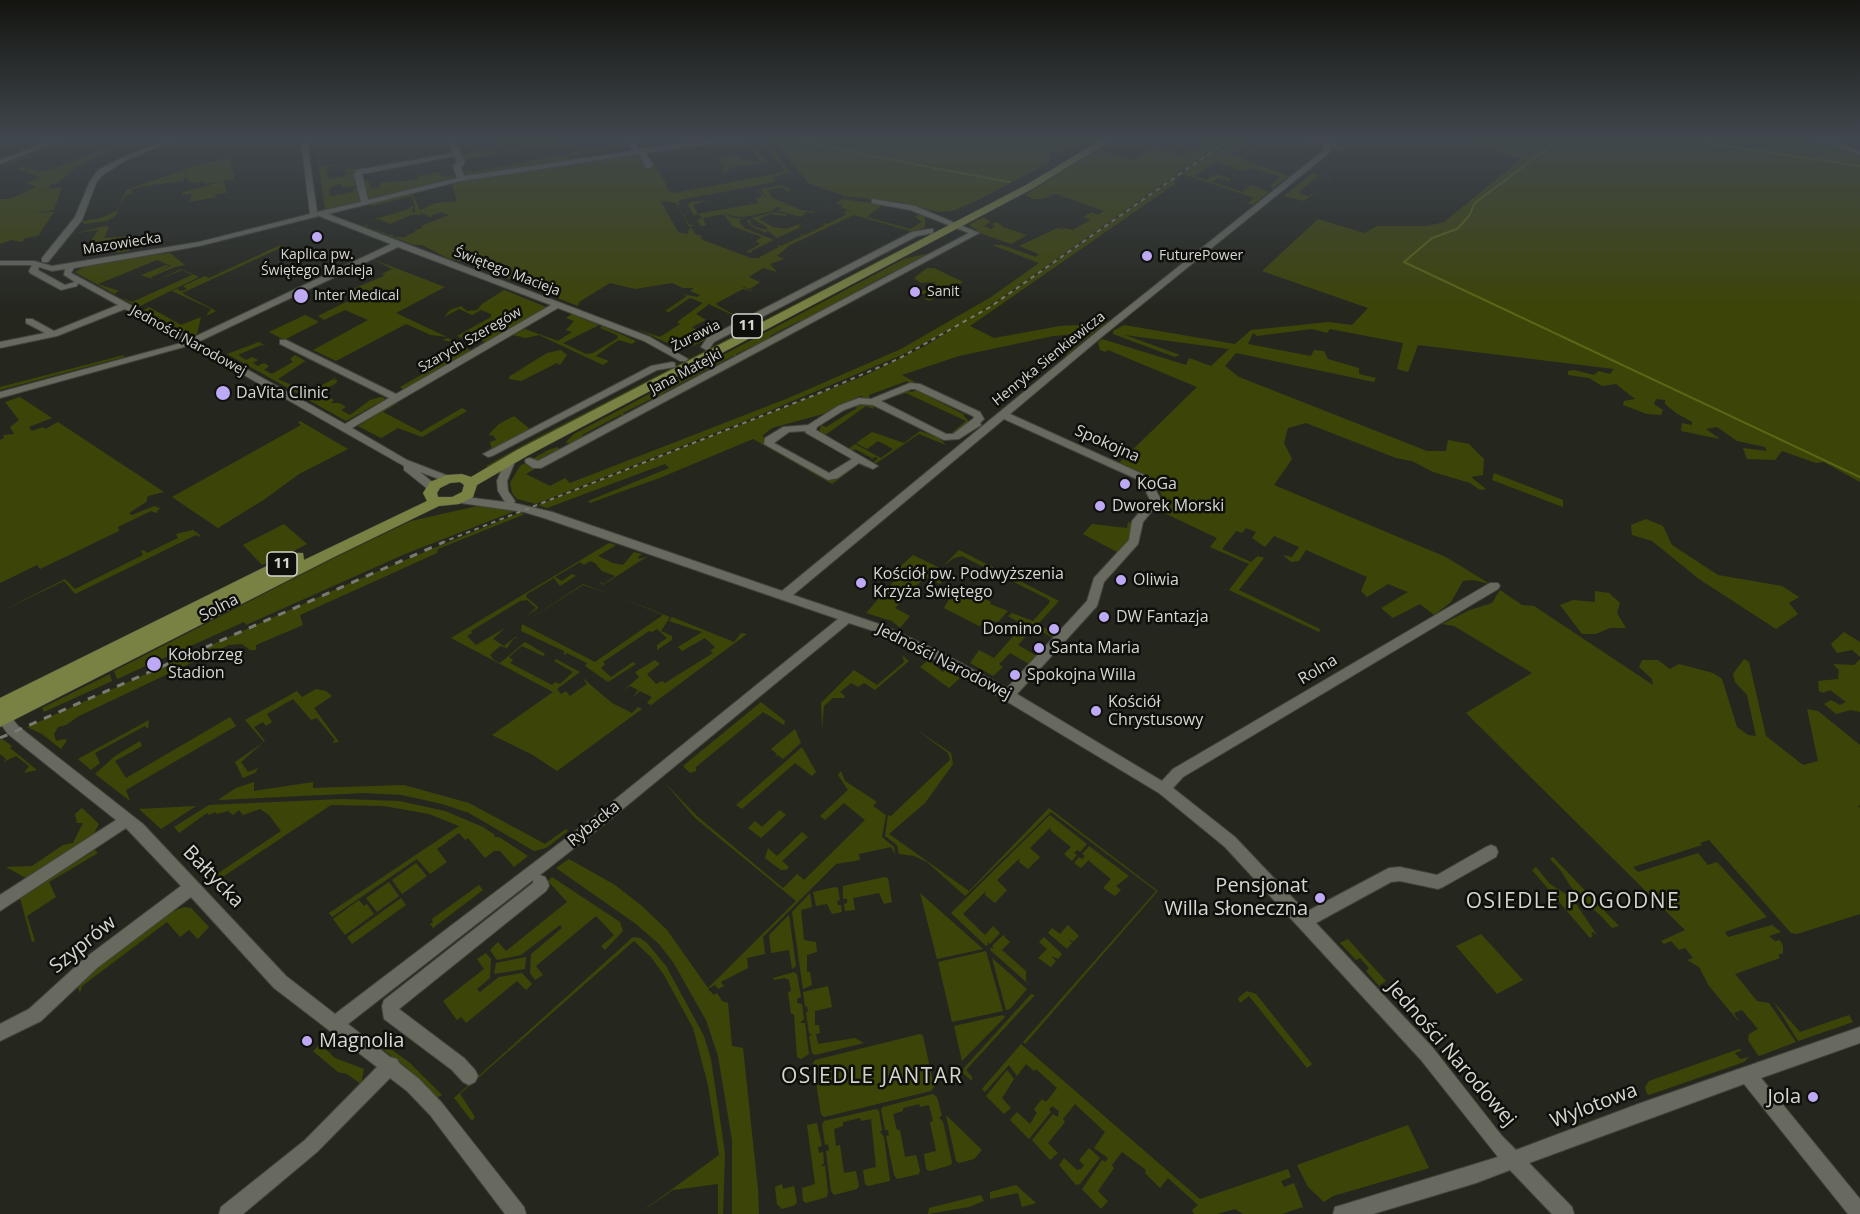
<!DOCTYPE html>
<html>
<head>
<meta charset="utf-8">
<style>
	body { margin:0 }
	canvas { display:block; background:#25271f }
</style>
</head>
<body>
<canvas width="1860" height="1214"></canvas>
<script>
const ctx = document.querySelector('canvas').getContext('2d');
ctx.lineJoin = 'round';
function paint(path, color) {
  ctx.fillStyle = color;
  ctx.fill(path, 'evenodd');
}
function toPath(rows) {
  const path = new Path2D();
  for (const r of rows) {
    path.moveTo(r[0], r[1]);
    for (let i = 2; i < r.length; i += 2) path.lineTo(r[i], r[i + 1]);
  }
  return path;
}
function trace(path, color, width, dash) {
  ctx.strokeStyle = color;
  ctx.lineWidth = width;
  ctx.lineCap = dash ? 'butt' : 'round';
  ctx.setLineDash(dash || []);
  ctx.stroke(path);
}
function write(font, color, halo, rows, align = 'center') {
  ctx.font = font + ' "Open Sans",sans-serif';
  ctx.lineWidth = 5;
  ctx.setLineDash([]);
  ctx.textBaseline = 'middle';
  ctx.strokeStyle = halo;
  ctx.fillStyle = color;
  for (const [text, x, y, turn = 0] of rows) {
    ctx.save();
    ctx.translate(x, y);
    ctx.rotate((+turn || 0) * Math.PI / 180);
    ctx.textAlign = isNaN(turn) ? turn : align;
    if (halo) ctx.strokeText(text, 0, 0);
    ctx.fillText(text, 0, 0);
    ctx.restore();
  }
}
const green = toPath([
	[504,138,577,138,530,149,525,149,524,144,493,150,494,154,522,147,521,150,463,160,461,156,464,154,507,146],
	[773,138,1092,138,1070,150,1052,152,1049,153,1050,162,980,199,953,211,938,212,900,202,845,196,808,183],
	[1213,138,1228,138,1004,296,962,323,904,354,755,417,536,504,517,499,512,493,510,483,520,466,548,450,558,447,559,449,542,461,528,462,536,468,526,474,550,486,565,478,570,483,786,399,901,349,991,297,1039,263,992,245,1002,245,1036,257,1039,254,1019,246,1057,228,1065,230,1060,227,1073,230,1090,220,1083,217,1091,212,1098,215,1104,211,1056,194,1042,199,1033,199,1025,195,1106,144,1100,150,1133,160,1156,146,1183,155],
	[1234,138,1256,138,1231,154,1239,157,1249,150,1252,151,1242,159,1289,176,1273,188,1270,186,1280,177,1251,168,1247,171,1238,170,1216,162,1195,176,1206,180,1216,174,1231,179,1228,181,1217,178,1212,182,1242,192,1251,185,1269,192,1253,205,1240,201,1248,203,1254,198,1183,174,1174,181,1176,183,1149,202,970,326,994,338,1060,326,1100,324,1109,320,1068,354,1065,355,1086,338,1078,334,1053,336,959,356,902,375,915,382,910,384,907,381,869,395,870,399,860,396,823,414,772,428,762,436,766,439,763,442,832,480,857,461,868,469,859,464,832,484,753,439,662,477,590,503,588,501,669,468,665,464,547,508,538,505,866,375,925,346,1006,296,1213,150],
	[1480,138,1739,138,1753,142,1752,138,1755,138,1772,144,1774,141,1772,140,1836,147,1812,138,1816,138,1860,156,1860,482,1824,462,1816,463,1782,451,1775,460,1747,459,1743,448,1767,451,1765,447,1737,441,1717,427,1706,429,1720,439,1681,431,1682,423,1692,425,1692,422,1676,413,1665,404,1665,400,1656,399,1654,404,1663,410,1661,415,1647,414,1623,405,1624,401,1635,399,1616,384,1602,386,1589,378,1568,375,1568,371,1574,370,1594,375,1599,371,1610,374,1614,369,1418,345,1408,372,1397,369,1403,343,1330,329,1327,333,1312,329,1257,336,1253,333,1248,344,1311,356,1314,350,1324,351,1328,359,1359,368,1359,374,1376,378,1374,382,1236,353,1225,366,1239,377,1427,451,1446,451,1448,440,1469,444,1484,459,1483,475,1471,477,1486,489,1480,490,1470,483,1433,472,1412,461,1396,458,1306,423,1288,428,1284,443,1292,459,1274,485,1446,557,1490,584,1473,580,1463,581,1451,602,1434,615,1420,604,1393,618,1381,608,1408,592,1388,584,1367,597,1361,591,1367,577,1306,550,1299,561,1291,562,1283,555,1292,557,1299,547,1274,536,1265,547,1252,538,1256,532,1246,528,1242,533,1236,531,1222,549,1251,562,1258,556,1264,558,1239,590,1320,629,1319,632,1229,590,1249,564,1210,547,1217,538,1158,510,1165,502,1153,478,1119,463,1197,387,1108,350,1105,352,1100,350,1098,342,1102,339,1186,365,1189,358,1211,366,1229,349,1125,335,1180,355,1175,357,1113,334,1113,331,1124,325,1235,344,1251,330,1329,322,1352,325,1368,308,1262,271,1318,219,1364,233,1377,226,1427,226,1444,222,1521,159,1473,143],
	[766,145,773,149,790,172,774,177,775,182,680,200,678,203,682,203,678,205,683,215,688,214,684,216,690,225,695,225,690,227,696,235,700,235,703,240,751,258,758,258,779,247,777,245,781,246,802,236,800,234,805,235,825,225,823,223,827,224,846,215,844,212,848,210,841,207,843,205,836,204,842,199,880,204,881,206,867,217,910,229,922,222,914,216,920,215,925,217,925,227,913,232,854,215,790,245,777,256,784,259,770,264,777,272,763,268,749,277,760,282,750,289,738,285,754,292,743,289,715,304,743,320,709,304,696,314,706,320,692,327,709,338,693,346,676,347,637,329,660,337,680,324,677,322,703,303,690,298,669,312,665,311,687,296,683,294,697,297,700,295,690,291,694,288,683,288,672,283,635,289,610,283,579,302,578,306,465,262,447,258,422,245,414,245,364,226,368,224,367,227,382,232,386,231,384,233,390,235,394,234,392,236,395,237,405,237,416,231,414,230,423,228,421,226,449,215,440,212,431,216,432,218,419,212,421,215,411,215,390,224,379,219,371,220,406,210,414,205,412,212,415,213,415,206,412,196,372,206,368,203,412,192,420,210,435,203,457,201,452,185,470,179,633,155,638,156,640,162,655,159,652,160,655,166,660,165,656,167,660,173,664,173,660,175,665,182,669,182,665,183,669,191,675,193,780,173,784,170,780,163,775,164,779,162,773,160,777,159,772,158,775,157,763,146],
	[661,201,676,203,690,228,687,234,678,232],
	[322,146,317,147,320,166,342,164,326,167,329,179,346,176,345,169,372,169,350,172,351,174,355,173,358,186,342,187,341,184,330,187,329,196,353,192,353,189,358,188,360,201,325,209,316,147],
	[606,146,608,148,602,151,571,155,572,158,591,156,589,158,471,175,465,174,464,171,477,171,565,154,569,160,572,160,569,155,570,153],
	[108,148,113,149,79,165,58,183,51,184,50,189,62,187,61,190,54,210,34,213,54,212,38,236,25,238,22,242,11,240,0,244,0,199,9,199,36,187,27,183,40,177,18,169,24,166,16,164,0,166,41,151,14,163,37,171,51,170],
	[761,150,757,152,758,155,767,160,772,170,766,171,771,169,765,162,727,169,729,172,724,173,721,168,726,167,722,166,719,158,738,155,740,159,761,162,754,152],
	[230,158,234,179,205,184,204,181,192,183,186,178,184,171,185,179,182,181,145,186,131,190,133,194,126,195,115,216,107,221,83,224,83,221,101,218,118,210,126,190,200,164],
	[440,172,441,176,455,175,446,181,366,199,363,182,365,181,368,180,371,189,380,187,379,183,414,180,419,179,418,176],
	[1313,173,1332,178,1326,184,1330,178,1319,175,1298,193,1308,196,1315,193,1304,201,1284,196],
	[224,181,226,193,214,195,217,197,189,202,192,194,181,195,183,192,190,190,197,194,191,190],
	[782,185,791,190,788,192,783,187,767,190,773,198,801,210,816,212,828,206,829,206,813,213,806,212,801,217,778,211,782,208,777,207,772,211,744,217,733,216,722,211,731,217,742,219,739,222,744,228,774,240,751,251,752,253,746,252,760,244,756,241,762,237,732,226,724,214,703,218,706,226,701,226,697,220,702,219,699,214,694,215,688,205,691,202,707,200,693,205,698,214,758,203,755,198,762,197,758,190,767,198,761,189],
	[774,212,786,214,786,216,770,214,759,219,773,227,787,229,801,223,798,226,806,227,801,227,777,238,767,230,766,233,751,226,747,221,750,219,751,225,766,230,767,227,751,218],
	[984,217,990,222,984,226,991,229,995,226,991,224,997,222,1003,227,1027,235,1011,244,971,230,978,230,971,227,970,224],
	[105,226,109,227,104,238,134,236,129,251,114,253,121,239,116,242,90,243,98,230,76,233],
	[940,229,489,468,486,466,527,443],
	[278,246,285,246,182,293,216,311,206,316,211,309,172,291,179,288,178,290,183,291,187,289,183,286,205,276,209,278],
	[170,253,185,265,175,267,151,277,152,279,141,275,166,265,169,266,155,273,171,266,157,260,98,284,119,291,115,293,116,295,75,272,92,263],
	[925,254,929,256,893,274,890,273,802,322,799,321,770,336,771,338,736,354,736,357,733,356,700,373,699,376,697,375,663,393,664,396,659,395,623,413,625,415,620,415,582,435,584,438,575,443,565,443,574,434,904,259],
	[372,259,445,287,396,313,447,337,431,335,406,324,336,361,313,350,368,320,345,310,324,320,318,316,354,298,345,292,384,276,382,274,392,269],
	[927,268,934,268,963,282,929,301,925,299,930,296,920,293,936,282,921,283,914,278],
	[181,269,199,277,138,307,120,297,132,302,192,275,182,270,156,281],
	[504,290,546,307,486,343,481,340,474,344,457,336,491,317,491,314,481,310,472,315,459,309,444,317,450,310,461,306,467,311,477,310,482,304],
	[149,307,181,325,201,317,197,334,192,336,144,310],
	[572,314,599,325,563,343,586,354,593,353,618,338,617,335,600,328,602,326,636,341,632,344,619,340,611,345,596,356,609,361,603,365,539,335,526,338,513,335,525,329,558,341,572,332,566,330,574,321,566,318],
	[305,315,318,321,317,323,284,340,269,332],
	[448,338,472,351,404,390,400,387,463,351,458,343,442,340],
	[259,342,266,346,261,345,238,355,246,360,252,357,258,360,253,363,258,366,264,363,269,366,264,370,272,374,293,362,290,359,295,355,305,361,310,358,278,379,303,390,312,387,307,392,297,393,227,354],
	[561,350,567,355,560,365,557,363,521,381,509,379,510,376,547,353],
	[124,355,124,357,0,390,0,387],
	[337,377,334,380,338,380,335,384,312,395,320,399,326,396,334,400,331,403,339,403,346,407,341,410,350,415,370,400,381,397,386,399,346,421,305,398,307,396,303,397,298,394,308,393],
	[905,390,912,392,916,390,963,414,967,411,963,415,970,423,949,437,939,431,949,435,966,421,906,393,897,396],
	[20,397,52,418,29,427,32,431,43,427,45,429,58,422,164,492,148,496,146,502,129,513,132,515,154,506,160,508,156,513,151,511,118,527,119,531,40,569,37,565,0,583,0,440,4,438,3,435,14,434,10,427,19,420,5,402],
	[395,403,400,405,396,404,383,412,421,432,462,408,467,411,422,437,398,428,381,438,358,426],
	[868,403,874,405,873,409,866,406,824,436,819,433,821,425,826,427,857,408,855,405],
	[514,416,531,430,492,450,490,442,496,440,493,435,489,436,490,433,499,424],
	[300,421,348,449,299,474,265,499,218,528,172,497,301,425,298,422],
	[920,431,939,438,946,445,919,434,875,464,873,463,878,458,875,457,869,461,872,458,855,449,851,452,847,450,855,444,881,458,893,449,878,441,867,449,856,443,872,432,904,443],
	[1494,473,1563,500,1563,507,1492,480],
	[482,505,515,511,405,554,246,625,244,622,117,679,114,671,332,559,411,521],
	[519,513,525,514,438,549,437,553,300,615,303,625,256,645,256,650,250,650,242,644,229,645,79,716,66,725,58,727,54,734,56,741,64,739,67,740,61,749,42,734,27,727,357,580],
	[1646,519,1663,526,1672,545,1718,575,1782,586,1799,597,1789,603,1798,614,1776,629,1699,579,1652,541,1632,535,1631,525],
	[1128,522,1133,524,1132,539,1119,553,1083,534,1092,524,1127,528],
	[284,524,307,544,333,530,292,552,262,565,243,545],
	[193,530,200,535,199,537,196,535,75,594,64,581,0,612,65,579,75,589,143,555,141,551,144,550,147,553,178,538,176,534],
	[609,543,616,545,598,556,613,563,623,565,634,552,642,554,638,557,639,559,648,556,603,585,599,581,604,584,615,576,602,571,595,563,590,561,584,565,580,562,555,577,562,581,572,574,576,576,574,577,560,586,554,578,527,594,526,597,538,607,537,609,526,616,536,608,527,600,520,601,471,631,472,633,467,636,476,645,505,628,493,639,504,646,515,637,518,639,514,638,507,648,500,646,490,655,494,660,500,663,525,642,545,654,543,656,522,646,509,657,513,660,510,663,552,685,555,682,560,684,573,672,554,661,556,659,580,672,557,689,561,694,566,691,570,696,587,684,584,680,588,678,585,680,612,703,632,713,638,707,642,709,557,771,533,755,492,735,553,692,451,638],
	[959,550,1059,601,1038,624,1056,634,1053,638,1034,627,1018,645,1037,656,1029,664,1010,653,999,664,1003,667,993,676,970,663,979,650,994,658,1023,625,1008,616,1012,613,1033,621,1050,602,1048,599,962,556,954,558,943,566],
	[913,555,942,569,935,577,943,581,940,584,925,577,895,608,910,616,900,628,892,621,866,613,896,579,890,576],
	[583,584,606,593,583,585,522,624,595,662,663,615,619,597,670,617,661,631,672,636,672,640,657,650,657,645,667,638,657,629,652,632,649,631,603,662,605,664,601,668,611,677,633,662,636,664,608,682,585,666,587,663,567,653,564,655,564,651,521,631,522,624],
	[968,590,991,602,990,604,1008,611,998,622,989,621,979,626,944,608,949,599,957,600,962,594,957,592],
	[1500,590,1522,605,1534,606,1653,685,1652,679,1639,667,1642,660,1658,660,1670,669,1679,664,1713,673,1722,679,1737,727,1748,735,1756,736,1747,695,1735,682,1733,674,1744,659,1749,662,1766,736,1803,765,1818,761,1807,709,1818,711,1860,745,1860,805,1858,806,1860,808,1860,914,1797,934,1791,933,1709,840,1700,843,1702,845,1633,867,1638,872,1698,853,1708,865,1717,862,1767,917,1725,932,1728,937,1772,925,1781,932,1769,936,1775,941,1780,940,1783,946,1783,953,1778,955,1780,958,1735,974,1757,1001,1769,1003,1796,1042,1759,1056,1757,1054,1748,1040,1749,1034,1758,1029,1742,1010,1734,1013,1739,1022,1709,986,1699,967,1687,960,1693,958,1685,948,1679,950,1671,941,1664,944,1661,941,1685,930,1466,713,1532,673,1454,626,1442,624,1470,610,1492,603],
	[1595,591,1609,593,1620,603,1617,613,1626,628,1610,628,1596,634,1582,634,1560,605,1573,600,1595,602],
	[672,617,734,642,741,633,747,634,651,705,647,703,652,697,640,691,633,697,638,690,630,686,623,691,639,677,635,672,655,660,660,664,647,674,656,684,662,681,665,683,713,653,710,651,715,647,705,638,682,651,678,647,702,632,669,621],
	[1844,632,1860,642,1860,657,1852,650,1837,653,1831,644],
	[902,655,909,661,875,690,864,683,858,687,851,683,840,692,845,696,844,698,833,698,824,706,822,729,821,703,854,670,877,685,904,662],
	[1860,659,1860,712,1851,710,1836,714,1824,704,1831,700,1840,705,1846,702,1830,690,1823,693,1819,691,1818,681,1838,679,1839,670,1833,664,1854,665],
	[928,660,943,672,945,670,960,678,949,688,920,667],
	[110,674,112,681,44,712,42,708],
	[316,689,326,691,332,696,314,708,339,742,332,743,335,740,317,718,311,720,293,699,267,714,272,722,266,726,263,722,254,727,265,741,241,762,248,772,258,768,255,773,243,778,235,762,264,742,245,720,297,691,302,697],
	[761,702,785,721,784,725,763,712,696,767,696,771,690,773,683,766],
	[230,717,236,726,126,790,130,801,95,774,115,756,140,741,142,746,115,761,126,778],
	[149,720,148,729,145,726,95,753,100,763,91,770,78,759],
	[914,728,951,753,953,764,925,803,889,834,969,891,1049,808,1158,891,1025,1044,1023,1042,1156,891,1051,812,965,896,927,862,914,856,899,854,897,845,885,836,888,815,891,816,950,760,948,753],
	[795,729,801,743,783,759,778,755,775,757,777,754,771,749],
	[2,739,12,746,10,748,37,770,24,773,29,766,16,756,3,762,6,759,0,754,0,740],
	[802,747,816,772,812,776,795,763,742,809,736,805],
	[841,771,845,781,877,802,873,806,886,815,882,837,894,847,895,854,891,847,859,854,860,860,836,864,763,937,765,954,747,958,748,968,721,982,724,986,718,989,715,985,708,989,714,995,717,993,722,1001,728,1003,732,1046,743,1048,758,1190,759,1214,732,1214,732,1140,718,1056,706,1020,673,962,659,944,636,924,556,868,569,859,615,885,642,906,667,930,708,988,796,901,695,818,663,781,697,816,783,888,797,874,804,880,865,820,844,803,825,820,820,816,848,790,838,775],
	[254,782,254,791,313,782,313,788,404,785,469,803,545,844,566,829,568,831,546,848,534,851,469,813,442,804,402,795,365,793,218,800,236,788],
	[342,799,399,801,445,811,483,827,495,835,494,837,499,837,528,856,514,867,500,851,494,851,485,858,468,838,465,840,459,833,437,849,447,862,430,874,417,859,332,917,329,913,459,826,429,814,384,806,331,805,212,884,207,878,205,869,194,859,200,857,217,874,281,831,269,815,260,809,243,815,239,810,233,815,228,811,217,814,215,812,209,815,207,813,179,833,174,827,209,805],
	[196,806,161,829,139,809],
	[82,808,99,824,93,835,26,878,6,867,32,866,63,845,73,843,83,823,77,823,75,814],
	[780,810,786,815,761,838,748,828,755,821,762,827],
	[1050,815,1087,844,1080,852,1077,850,1074,853,1077,855,1072,861,1064,854,1071,847,1050,830,1051,827,1030,848,1040,857,1028,869,1019,862,1020,858,997,880,1007,890,995,903,985,895,986,891,963,914,985,935,993,926,1000,933,990,944,987,942,988,945,986,946,951,913],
	[802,832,808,837,782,861,789,867,786,870,781,870,765,858,768,848,777,856],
	[1089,846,1129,876,1116,886,1121,890,1115,896,1103,888,1111,879,1089,861,1091,858,1081,868,1074,863,1079,857,1082,859,1085,856,1082,854],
	[95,850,98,853,49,882,56,897,27,916,35,941,32,942,20,898],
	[1553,857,1619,926,1612,928,1599,914,1578,898,1561,871,1550,859],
	[416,863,427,876,402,894,392,880],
	[1536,867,1550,884,1572,898,1597,935,1593,932,1591,933,1593,936,1590,938,1532,870],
	[552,877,620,922,623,931,605,950,601,946,614,935,596,916,536,966,543,975,535,980,530,973,531,954,562,928,560,925,521,955,497,960,490,950,498,942,506,951,567,902,548,881],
	[885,877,888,878,892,902,884,904,879,893,853,898,855,910,845,911,844,904,847,903,847,899,843,899,843,886],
	[389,882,399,896,377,912,366,898],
	[479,885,483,890,433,928,430,924,433,922,432,919],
	[835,887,838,888,840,900,837,901,838,905,841,905,842,912,832,914,827,904,816,906,813,892],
	[810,893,812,907,801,910,804,940,816,942,817,952,807,955,807,972,810,972,812,985,803,989,792,912],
	[920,893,983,949,937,959],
	[401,898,406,905,352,944,347,937],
	[359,900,364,906,367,904,374,914,345,935,333,919],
	[184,907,191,908,209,927,198,939,189,930,180,937,167,922,82,986,80,993,78,988,85,977,169,913],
	[789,915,796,966,792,969,789,950,771,953,769,935],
	[1068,925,1079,936,1073,942,1068,938,1072,943,1067,949,1048,933,1052,928,1060,934],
	[1481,934,1523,980,1497,994,1456,946],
	[1003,935,1010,942,1002,950,1026,971,1026,981,1032,987,990,950,991,948,994,949,992,946],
	[633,937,640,938,647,943,666,966,704,1036,711,1059,725,1153,723,1214,718,1214,718,1184,673,1190,638,1214,719,1155,708,1085,693,1028,664,975,651,957,634,941,460,1094,475,1117,472,1121,454,1098],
	[1044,937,1062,954,1058,959,1051,956,1056,961,1051,967,1038,958,1047,949,1039,942],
	[1348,939,1365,958,1386,981,1379,986,1366,971,1369,968,1360,958,1356,960,1340,943],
	[986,951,1003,1011,952,1022,938,962],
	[486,953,491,959,490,978,477,989,480,992,499,977,522,973,532,984,526,990,517,981,466,1023,461,1017,457,1020,443,1001,484,969,477,959],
	[526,957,525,969,494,974,496,963],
	[992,958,1027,989,1010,1009,1006,1010],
	[794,972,797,974,801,997,797,999,797,1003,802,1004,804,1019,800,1023,805,1023,809,1054,801,1059,797,1057,794,1014,791,1014,788,992,791,991,789,980,785,978,774,980,773,978],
	[828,986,832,1007,815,1011,815,1025,819,1025,820,1033,816,1034,818,1044,855,1038,864,1043,815,1055,812,1053,809,1036,812,1035,809,1033,806,1012,808,1011,807,1006,805,1007,803,992],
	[1247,991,1256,994,1312,1064,1307,1068,1249,996,1240,1003,1238,998],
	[1031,994,1035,995,966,1070,972,1077,972,1081,963,1073,964,1068],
	[1774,1002,1800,1032,1849,1015,1853,1022,1798,1041],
	[1003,1015,1005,1017,962,1061,954,1026],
	[920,1034,923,1036,934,1087,931,1091,824,1117,821,1114,813,1063,815,1060],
	[320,1044,335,1058,364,1069,361,1084,347,1074,338,1072,313,1051],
	[1021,1044,1200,1199,1288,1169,1291,1177,1281,1181,1284,1187,1294,1183,1303,1207,1282,1214,1243,1214,1235,1209,1217,1214,1194,1214,1192,1210,1198,1205,1168,1178,1160,1188,1145,1173,1146,1170,1122,1152,1112,1165,1114,1168,1098,1191,1108,1201,1101,1209,1082,1189,1102,1160,1105,1162,1108,1158,1094,1148,1105,1132,1075,1104,1063,1119,1065,1122,1048,1143,1058,1153,1050,1160,1032,1140,1053,1114,1058,1117,1059,1111,1052,1106,1049,1110,1051,1112,1029,1139,1010,1120,1017,1112,1030,1124,1037,1113,1034,1109,1042,1099,1046,1102,1057,1088,1036,1069,1034,1071,1026,1064,1017,1076,1009,1065,985,1092,982,1089],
	[385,1045,410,1063,442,1095,437,1098,406,1067,382,1049],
	[1739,1049,1742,1050,1735,1053,1740,1059,1749,1057,1744,1062,1649,1095,1647,1094,1645,1087,1649,1081],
	[1007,1070,1014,1079,1002,1098,1011,1108,1004,1114,986,1096],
	[933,1094,937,1097,942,1116,939,1117,943,1122,952,1162,951,1165,930,1171,926,1169,924,1154,936,1151,930,1122,933,1121,929,1105,920,1107,919,1104,903,1108,903,1111,893,1114,897,1130,900,1130,905,1157,916,1155,920,1170,919,1174,897,1179,894,1175,886,1136,889,1135,888,1130,885,1130,881,1109,883,1107],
	[876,1109,879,1111,882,1130,880,1132,884,1137,890,1181,868,1186,865,1184,863,1170,876,1167,871,1119,861,1121,860,1118,843,1122,843,1126,834,1129,836,1146,840,1145,844,1173,856,1171,859,1186,857,1189,834,1195,831,1191,826,1151,829,1150,828,1144,825,1145,822,1124,824,1121],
	[946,1115,982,1150,974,1159,959,1163,956,1161],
	[817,1123,822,1146,818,1147,819,1153,823,1152,824,1163,821,1166,825,1166,828,1192,827,1197,806,1203,803,1201,802,1188,815,1184,807,1125],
	[1408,1125,1429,1168,1333,1196,1324,1202,1308,1187,1297,1165],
	[1089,1148,1100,1158,1080,1184,1076,1185,1059,1165,1064,1158,1077,1170,1081,1169,1084,1165,1079,1160],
	[782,1184,783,1189,794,1186,797,1202,795,1205,782,1209,777,1204,775,1187],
	[1016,1185,1036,1203,1022,1207,1018,1193,990,1199,990,1192],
	[981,1195,984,1201,969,1207,928,1214,929,1208]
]);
const stream = toPath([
	[787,138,863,154],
	[1561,138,1475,203,1469,216,1457,229,1432,238,1404,262,1860,477],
	[1672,138,1860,166],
	[867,155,929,167],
	[933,168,1010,182]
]);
const minor = toPath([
	[57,138,67,138,0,164,0,160,57,138],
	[172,138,182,138,128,159,104,174,97,181,82,220,48,262,42,262,42,258,75,217,90,181,98,170,124,157,172,138],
	[304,138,310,138,308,148,317,212,361,202,354,174,357,170,453,153,448,138,455,138,465,163,461,167,464,176,633,151,626,138,633,138,639,149,729,138,756,138,646,153,653,166,649,168,646,168,639,154,461,181,328,214,650,337,688,359,686,361,680,361,644,341,558,308,352,428,407,460,451,477,452,479,447,482,420,472,437,486,438,488,437,490,429,490,404,470,404,466,191,345,0,398,0,392,185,342,125,309,57,336,0,348,0,342,45,333,26,323,26,319,32,319,54,331,118,305,78,283,77,286,61,290,30,273,29,271,32,265,0,265,0,261,34,261,52,266,199,242,310,214,302,148,304,138],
	[455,156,457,162,453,166,457,178,368,200,362,174,455,156],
	[319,216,391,244,192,338,71,273,74,268,199,246,319,216],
	[398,247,551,305,396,394,286,340,280,340,280,344,389,398,345,424,198,342,398,247],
	[39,267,52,271,65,269,64,275,75,282,65,285,38,270,39,267],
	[1303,138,1315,138,1344,148,1341,150,1330,147,1329,153,1104,335,1010,414,1149,477,1161,500,1143,522,1138,544,1104,582,1097,606,1017,694,1162,781,1173,769,1490,583,1498,583,1500,586,1498,589,1183,777,1173,788,1235,837,1306,912,1389,868,1400,867,1437,875,1486,847,1491,845,1496,847,1498,852,1496,857,1443,887,1438,889,1400,881,1391,882,1316,923,1433,1048,1502,1136,1516,1150,1638,1104,1860,1027,1860,1043,1761,1078,1860,1199,1860,1214,1848,1214,1744,1084,1529,1163,1572,1207,1574,1214,1552,1214,1510,1170,1476,1183,1373,1214,1333,1214,1335,1207,1342,1205,1498,1157,1421,1060,1225,847,1159,793,991,692,936,660,877,632,849,623,596,831,540,875,545,877,548,882,549,886,546,891,399,1009,464,1058,475,1070,478,1076,475,1082,469,1085,463,1082,452,1070,384,1019,382,1006,384,1000,533,883,533,880,348,1024,390,1057,397,1059,399,1063,419,1079,442,1103,524,1207,526,1214,505,1214,430,1115,407,1091,390,1078,317,1152,243,1214,219,1214,221,1207,305,1140,377,1067,274,988,191,897,97,968,41,1021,0,1041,0,1024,29,1009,85,958,181,886,126,828,0,911,0,895,116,820,8,734,0,723,0,708,5,709,18,726,143,824,286,976,335,1014,586,823,838,619,544,518,524,512,461,503,457,502,456,499,457,496,505,502,498,491,497,481,507,457,515,457,516,459,507,481,508,491,515,501,514,503,552,512,782,591,1098,331,1323,151,1323,145,1303,138],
	[1004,419,1141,481,1150,500,1132,521,1129,540,1094,578,1087,601,1007,688,944,654,885,626,793,595,1004,419],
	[1742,138,1751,138,1751,139,1748,141,1742,138],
	[1816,138,1826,138,1860,151,1860,155,1816,138],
	[872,199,915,206,979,233,541,468,533,468,526,463,525,461,526,459,530,458,538,461,969,233,910,210,872,203,872,199],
	[930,229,933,229,933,233,917,236,714,342,709,349,706,350,701,347,707,338,912,232,930,229],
	[672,362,675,363,675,367,657,370,492,456,488,457,483,454,651,366,672,362],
	[910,383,920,384,980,412,984,419,980,423,981,425,959,439,944,440,873,405,860,404,844,410,817,427,816,430,878,466,873,469,859,463,838,478,828,480,764,444,765,438,783,427,808,425,838,406,859,398,871,399,910,383],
	[911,389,915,389,973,416,974,418,953,434,946,434,881,401,911,389],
	[805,431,806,433,852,459,829,473,774,443,789,432,805,431]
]);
const major = toPath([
	[1104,138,1115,138,1032,189,527,456,477,485,473,497,459,504,439,506,332,558,0,727,0,712,5,710,0,712,0,698,293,553,303,553,304,560,427,501,423,493,430,482,447,475,462,474,471,477,517,450,1026,185,1104,138],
	[460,482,464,485,462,492,452,497,438,497,437,493,440,488,450,483,460,482]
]);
const railFar1 = toPath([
	[441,543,817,394,898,359,990,307,1231,138]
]);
const rail = toPath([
	[0,738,444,542]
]);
const markers = [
	[317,237,6,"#bea9f5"],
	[1147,256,6,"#bea9f5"],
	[915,292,6,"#bea9f5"],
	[301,296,8,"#bea9f5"],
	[223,393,8,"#bea9f5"],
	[1125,484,6,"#bea9f5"],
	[1100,506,6,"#bea9f5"],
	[1121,580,6,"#bea9f5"],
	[861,583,6,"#bea9f5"],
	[1104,617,6,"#bea9f5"],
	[1054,629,6,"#bea9f5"],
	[1039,648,6,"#bea9f5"],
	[154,664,8,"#bea9f5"],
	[1015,675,6,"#bea9f5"],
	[1096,711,6,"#bea9f5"],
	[1320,898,6,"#bea9f5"],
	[307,1041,6,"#bea9f5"],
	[1813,1097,6,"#bea9f5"]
];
const farStreetnames = [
	["Mazowiecka",122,244,-9],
	["Świętego Macieja",507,272,21],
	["Żurawia",696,336,-27],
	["Szarych Szeregów",470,340,-30],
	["Jedności Narodowej",188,341,29],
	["Henryka Sienkiewicza",1049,359,-39],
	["Jana Matejki",686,372,-28]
];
const farPoinames = [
	["Kaplica pw.",317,255,"center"],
	["Świętego Macieja",317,271,"center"],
	["FuturePower",1159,256],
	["Sanit",927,292],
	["Inter Medical",314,296]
];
const shields = [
	[747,326,30],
	[282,564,30]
];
const shieldNames = [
	["11",747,326],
	["11",282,564]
];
const poiNames = [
	["DaVita Clinic",236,393],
	["KoGa",1137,484],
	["Dworek Morski",1112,506],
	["Kościół pw. Podwyższenia",873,574],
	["Krzyża Świętego",873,592],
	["Oliwia",1133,580],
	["DW Fantazja",1116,617],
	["Domino",1042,629,"right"],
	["Santa Maria",1051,648],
	["Kołobrzeg",168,655],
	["Stadion",168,673],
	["Spokojna Willa",1027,675],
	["Kościół",1108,702],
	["Chrystusowy",1108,720]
];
const streetNames = [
	["Spokojna",1107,444,24],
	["Solna",219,608,-27],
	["Jedności Narodowej",944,662,27],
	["Rolna",1318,670,-31],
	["Rybacka",594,824,-39]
];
const nearStreetnames = [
	["Bałtycka",213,877,46],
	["Szyprów",83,945,-39],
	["Jedności Narodowej",1451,1054,49],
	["Wylotowa",1594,1106,-21]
];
const nearPoinames = [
	["Pensjonat",1308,886],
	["Willa Słoneczna",1308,909],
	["Magnolia",319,1041,"left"],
	["Jola",1801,1097]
];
const nearNeighbourhoodnames = [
	["OSIEDLE POGODNE",1573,902],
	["OSIEDLE JANTAR",872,1077]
];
paint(green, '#3d4408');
trace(stream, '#5c6615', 2);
trace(minor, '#43443d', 2);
trace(major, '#43443d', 1);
paint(minor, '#686a60');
paint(major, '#798143');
trace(railFar1, '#797a74', 2, [4.5, 4.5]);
trace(rail, '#797a74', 3, [8, 8]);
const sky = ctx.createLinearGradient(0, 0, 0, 308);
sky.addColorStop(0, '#141511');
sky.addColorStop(0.45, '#40474d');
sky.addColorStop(1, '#40474d00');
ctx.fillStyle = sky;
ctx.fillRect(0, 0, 1860, 308);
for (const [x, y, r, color] of markers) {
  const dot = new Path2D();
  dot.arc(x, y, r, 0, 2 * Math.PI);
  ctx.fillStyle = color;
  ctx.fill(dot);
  trace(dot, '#0f0f0c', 2);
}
write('14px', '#d6d7d2', '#0f0f0c', farStreetnames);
write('14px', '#d6d7d2', '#0f0f0c', farPoinames, 'left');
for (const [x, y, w] of shields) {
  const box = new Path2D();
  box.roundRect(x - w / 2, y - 12, w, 24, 4.5);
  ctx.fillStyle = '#0f0f0c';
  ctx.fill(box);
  trace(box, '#d6d7d2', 1.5);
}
write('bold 15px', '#d6d7d2', null, shieldNames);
write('16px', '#d6d7d2', '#0f0f0c', poiNames, 'left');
write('16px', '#d6d7d2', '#0f0f0c', streetNames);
write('20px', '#d6d7d2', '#0f0f0c', nearStreetnames);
write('20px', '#d6d7d2', '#0f0f0c', nearPoinames, 'right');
ctx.letterSpacing = '1.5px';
write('21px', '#d3d5cb', '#0f0f0c', nearNeighbourhoodnames);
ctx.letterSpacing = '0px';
</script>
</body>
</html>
